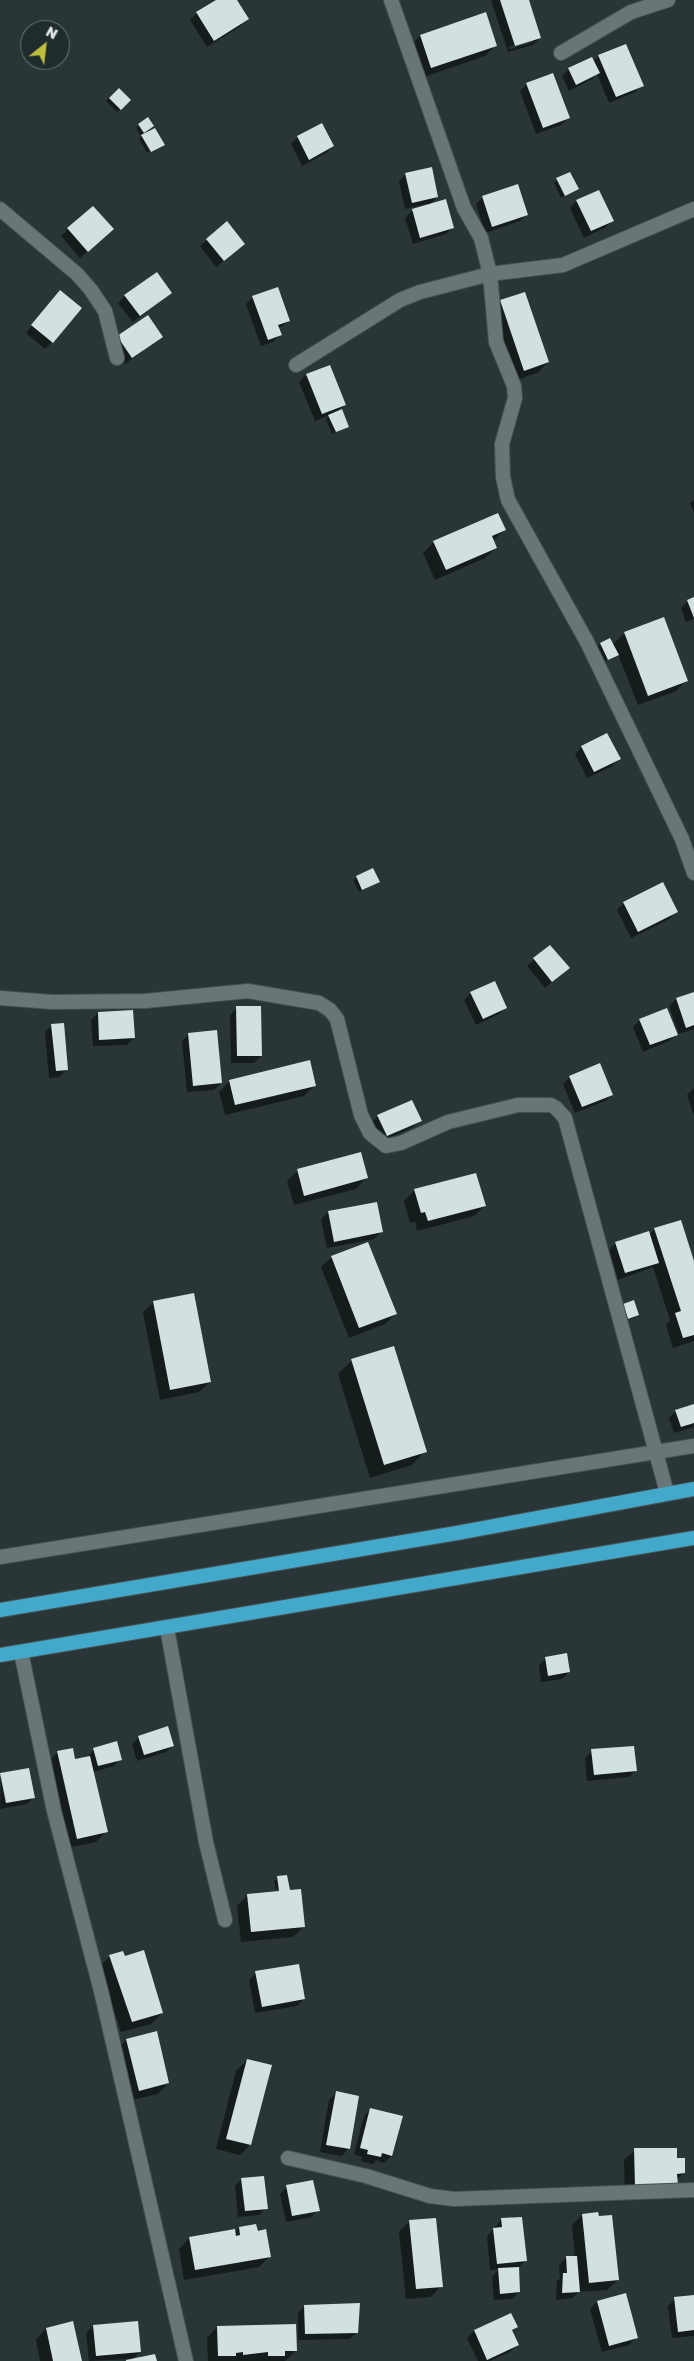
<!DOCTYPE html>
<html>
<head>
<meta charset="utf-8">
<style>
	body { margin:0 }
	#map { position:relative; width:694px; height:2361px; overflow:hidden; background:#293536; font-family:"Golos Text",sans-serif }
	canvas { display:block }
	.north { position:absolute; left:20px; top:20px; width:50px; height:50px; box-sizing:border-box; background:#1f2b2c; border:1px solid #6d7778; border-radius:50%; rotate:29deg; font-size:14px; font-weight:700; line-height:20px; text-align:center; color:#e1e8e9 }
	.north::after { content:''; display:block; margin:auto; width:18px; height:22px; background:#c0be40; clip-path:polygon(50% 0,100% 100%,50% 72%,0 100%) }
</style>
</head>
<body>
<div id="map">
<canvas width="694" height="2361"></canvas>
<div class="north">N</div>
</div>
<script>
const ctx = document.querySelector('canvas').getContext('2d');
ctx.lineJoin = 'round';
function paint(path, color) {
  ctx.fillStyle = color;
  ctx.fill(path, 'evenodd');
}
function toPath(rows) {
  const path = new Path2D();
  for (const r of rows) {
    path.moveTo(r[0], r[1]);
    for (let i = 2; i < r.length; i += 2) path.lineTo(r[i], r[i + 1]);
  }
  return path;
}
function trace(path, color, width, dash) {
  ctx.strokeStyle = color;
  ctx.lineWidth = width;
  ctx.lineCap = dash ? 'butt' : 'round';
  ctx.setLineDash(dash || []);
  ctx.stroke(path);
}
const shadow = toPath([
	[218,0,236,0,247,19,241,26,207,47,190,20,197,13],
	[491,0,527,0,540,38,533,45,508,52],
	[533,39,533,42,510,49,509,47],
	[485,14,496,45,485,56,421,78,410,46,420,36],
	[599,56,642,85,635,92,609,103,597,74,592,79,569,91,562,76,569,69,593,62],
	[527,84,568,118,561,125,536,134,520,91],
	[119,89,130,100,117,112,106,101],
	[139,125,149,129,140,135,136,128],
	[142,136,161,145,147,153,139,139],
	[298,137,333,146,326,153,302,166,291,144],
	[406,174,437,197,428,206,427,204,405,209,399,181],
	[557,180,577,189,561,198,554,183],
	[483,197,527,214,520,221,485,233,476,204],
	[445,201,453,227,446,234,413,244,405,218,412,211],
	[577,201,612,220,606,227,584,238,570,208],
	[227,223,237,250,216,267,200,246],
	[68,229,105,236,80,258,61,236],
	[171,293,133,322,118,303,125,296],
	[253,297,289,321,278,329,280,335,273,342,261,346,246,304],
	[53,299,52,342,45,349,26,333],
	[501,301,548,362,537,373,513,381,490,312],
	[118,337,161,337,125,364,111,343],
	[330,366,345,405,340,409,347,426,332,434,326,419,330,415,315,421,299,382,306,375],
	[694,500,694,513,690,503],
	[504,530,494,540,496,548,485,558,435,580,423,553,434,542],
	[694,598,694,619,686,622,681,608,688,601],
	[625,633,687,680,676,691,638,705,618,654,604,662,597,647,600,644,612,645],
	[582,747,619,759,612,766,587,778,575,754],
	[373,870,378,882,359,892,353,880],
	[624,903,676,912,669,919,631,938,617,910],
	[550,946,568,968,545,988,527,966],
	[471,993,506,1007,499,1014,476,1025,464,1000],
	[694,993,694,1029,679,1034,669,1006,676,999],
	[237,1008,261,1056,254,1063,231,1063,230,1015],
	[98,1013,134,1038,127,1045,93,1046,91,1020],
	[640,1020,676,1034,669,1041,643,1052,633,1027],
	[52,1025,66,1070,59,1077,49,1078,45,1032],
	[189,1034,221,1083,214,1090,187,1092,182,1041],
	[570,1077,612,1095,605,1101,575,1113,563,1084],
	[230,1081,315,1085,304,1096,225,1115,219,1092],
	[694,1088,694,1116,687,1095],
	[378,1116,420,1120,413,1127,380,1142,371,1123],
	[298,1171,366,1178,356,1189,294,1205,287,1181],
	[415,1190,484,1206,474,1216,417,1231,415,1222,410,1223,404,1201],
	[376,1203,381,1232,374,1239,327,1248,321,1219,328,1212],
	[655,1229,694,1265,694,1341,673,1348,666,1325,670,1320,653,1267,618,1280,609,1250,616,1243,649,1235],
	[332,1257,395,1314,385,1324,349,1338,321,1267],
	[154,1302,210,1382,199,1392,160,1400,143,1312],
	[624,1305,637,1315,634,1318,625,1321,621,1308],
	[393,1348,425,1451,412,1465,370,1478,338,1374,351,1361],
	[694,1406,694,1427,674,1433,669,1418,676,1411],
	[546,1658,569,1672,562,1679,541,1682,539,1665],
	[139,1737,173,1745,166,1752,137,1761,132,1744],
	[94,1749,120,1759,114,1766,93,1772,106,1831,96,1842,67,1848,47,1763,58,1752,74,1761,87,1758],
	[592,1751,636,1770,629,1777,587,1781,585,1758],
	[1,1774,34,1797,27,1804,0,1809],
	[278,1878,286,1888,276,1889,274,1881],
	[248,1895,304,1926,293,1937,241,1942,237,1906],
	[110,1956,124,1957,162,2013,151,2024,121,2032,99,1967],
	[256,1973,304,1999,297,2006,255,2013,249,1980],
	[126,2040,168,2083,158,2094,128,2101,116,2051],
	[247,2060,250,2145,240,2155,216,2149,236,2071],
	[336,2093,358,2097,348,2149,342,2156,320,2152,329,2100],
	[371,2109,391,2156,384,2163,376,2160,373,2164,361,2161,362,2157,354,2154,364,2116],
	[635,2150,676,2160,684,2173,676,2180,625,2196,624,2160],
	[242,2179,266,2208,259,2215,238,2217,235,2186],
	[287,2187,318,2210,311,2217,286,2222,280,2194],
	[582,2215,618,2280,607,2290,579,2292,572,2298,556,2300,557,2281,560,2278,559,2265,566,2258,575,2257,572,2225],
	[502,2219,525,2261,518,2268,519,2292,512,2299,494,2300,492,2277,499,2269,490,2270,487,2236],
	[410,2221,441,2286,431,2297,406,2299,399,2232],
	[239,2228,270,2256,259,2267,184,2280,179,2249,189,2238,234,2231,234,2233],
	[694,2297,694,2336,672,2338,668,2306,675,2299],
	[597,2302,636,2338,629,2345,602,2352,590,2309],
	[359,2305,357,2332,350,2339,298,2340,298,2313,305,2306],
	[511,2314,517,2327,511,2332,517,2345,510,2352,490,2361,478,2361,467,2338,474,2331],
	[72,2323,81,2361,40,2361,36,2339,46,2329],
	[93,2326,140,2352,131,2360,156,2361,128,2361,129,2359,89,2361,86,2333],
	[217,2327,296,2350,285,2361,208,2361,207,2338]
]);
const building = toPath([
	[216,0,237,0,249,19,214,41,196,12],
	[500,0,529,0,541,38,515,46],
	[486,12,497,46,431,68,420,35],
	[626,44,644,86,616,97,598,55],
	[592,57,600,73,576,85,568,68],
	[553,73,570,118,543,128,526,83],
	[119,88,131,100,121,110,109,98],
	[148,117,154,126,144,133,138,124],
	[322,123,334,146,309,160,297,136],
	[155,128,165,145,151,152,141,135],
	[432,167,438,197,412,203,405,173],
	[570,172,579,189,565,196,556,178],
	[518,184,528,215,492,227,482,196],
	[599,190,614,221,591,231,576,200],
	[446,199,454,228,420,238,412,209],
	[93,206,114,229,88,252,67,228],
	[227,221,245,244,224,261,206,239],
	[157,272,172,293,140,316,124,295],
	[278,287,290,321,278,325,282,335,268,340,252,296],
	[60,290,82,308,53,343,31,325],
	[525,292,549,362,524,371,500,300],
	[148,315,163,337,132,358,117,336],
	[330,365,346,405,322,414,306,374],
	[342,409,349,427,336,432,328,415],
	[498,513,506,530,492,536,497,548,446,570,433,541],
	[694,597,694,618,687,600],
	[664,617,688,681,648,696,624,632],
	[610,638,619,655,608,660,600,643],
	[607,733,621,759,594,772,581,746],
	[373,868,380,882,362,890,356,876],
	[663,882,678,912,638,932,623,902],
	[550,945,570,968,552,982,533,958],
	[495,981,507,1008,483,1019,470,992],
	[694,992,694,1025,686,1028,676,998],
	[236,1006,261,1006,262,1056,237,1056],
	[667,1008,678,1035,650,1045,639,1019],
	[133,1010,135,1038,99,1040,98,1012],
	[64,1023,68,1070,56,1071,51,1024],
	[217,1030,222,1083,193,1086,188,1033],
	[310,1060,316,1086,235,1105,229,1080],
	[600,1063,613,1095,582,1107,569,1076],
	[412,1100,422,1121,387,1136,377,1115],
	[361,1152,368,1178,304,1196,297,1169],
	[476,1173,486,1206,428,1221,425,1212,421,1213,414,1189],
	[377,1202,383,1232,334,1242,328,1211],
	[681,1220,694,1261,694,1335,683,1338,675,1313,681,1311,654,1228],
	[649,1231,659,1263,625,1273,615,1242],
	[368,1242,397,1314,359,1328,331,1256],
	[194,1293,211,1382,170,1390,153,1301],
	[634,1300,639,1315,628,1319,623,1304],
	[394,1346,427,1452,384,1465,351,1359],
	[694,1404,694,1423,681,1427,675,1410],
	[567,1653,570,1672,548,1676,545,1657],
	[168,1726,174,1746,144,1755,138,1736],
	[117,1741,122,1760,98,1766,93,1748],
	[634,1746,637,1771,594,1775,591,1749],
	[73,1748,75,1759,90,1756,108,1832,77,1839,57,1751],
	[29,1768,35,1798,6,1803,0,1773],
	[287,1875,290,1890,301,1889,305,1927,251,1932,247,1894,279,1891,277,1876],
	[144,1950,163,2013,132,2022,109,1955,123,1951,125,1956],
	[299,1964,305,1999,262,2007,255,1971],
	[157,2031,169,2083,139,2091,126,2039],
	[247,2059,272,2065,251,2145,226,2139],
	[336,2091,359,2096,350,2149,326,2145],
	[370,2108,403,2116,392,2156,382,2153,381,2157,367,2154,368,2150,360,2148],
	[634,2148,677,2148,677,2158,685,2158,685,2173,677,2174,678,2185,635,2186],
	[264,2176,268,2209,245,2211,241,2178],
	[313,2180,320,2211,292,2216,286,2185],
	[598,2212,599,2216,612,2215,619,2280,589,2283,582,2214],
	[522,2217,527,2261,497,2264,493,2228,502,2227,501,2218],
	[436,2218,443,2287,416,2289,409,2220],
	[256,2224,258,2231,266,2229,271,2257,195,2270,189,2237,235,2229,236,2236,240,2235,239,2227],
	[566,2256,577,2256,580,2292,562,2293,563,2273,567,2273],
	[519,2267,520,2292,500,2294,498,2268],
	[626,2293,638,2338,609,2346,597,2301],
	[694,2295,694,2330,678,2332,674,2297],
	[360,2303,358,2333,305,2334,304,2305],
	[511,2313,518,2327,512,2330,519,2345,487,2360,474,2330],
	[73,2321,82,2361,53,2361,46,2328],
	[138,2321,141,2352,96,2356,93,2325],
	[296,2324,297,2351,285,2351,285,2356,268,2356,268,2352,243,2355,243,2352,236,2353,236,2356,218,2356,217,2326],
	[155,2354,157,2361,126,2361,126,2360]
]);
const minor = toPath([
	[391,0,464,208,481,238,490,274,496,342,514,386,515,398,502,444,503,477,508,500,587,642,682,839,694,873],
	[561,53,631,12,668,0],
	[0,209,77,274,91,290,105,311,117,358],
	[296,365,400,300,420,292,490,274,563,265,694,209],
	[0,998,52,1002,145,1001,248,991,319,1003,330,1010,337,1019,361,1115,370,1133,386,1146,401,1143,448,1122,518,1105,551,1105,556,1108,565,1118,667,1493],
	[0,1557,694,1446],
	[167,1628,206,1842,225,1920],
	[21,1652,54,1811,102,1995,186,2361],
	[288,2158,366,2176,430,2196,454,2199,694,2190]
]);
const trunk = toPath([
	[0,1610,457,1533,694,1489],
	[0,1655,694,1538]
]);
paint(shadow, '#0007');
paint(building, '#d2e1df');
trace(minor, '#475153', 16);
trace(trunk, '#475153', 16);
trace(minor, '#697677', 14);
trace(trunk, '#42a9ca', 14);
</script>
</body>
</html>
